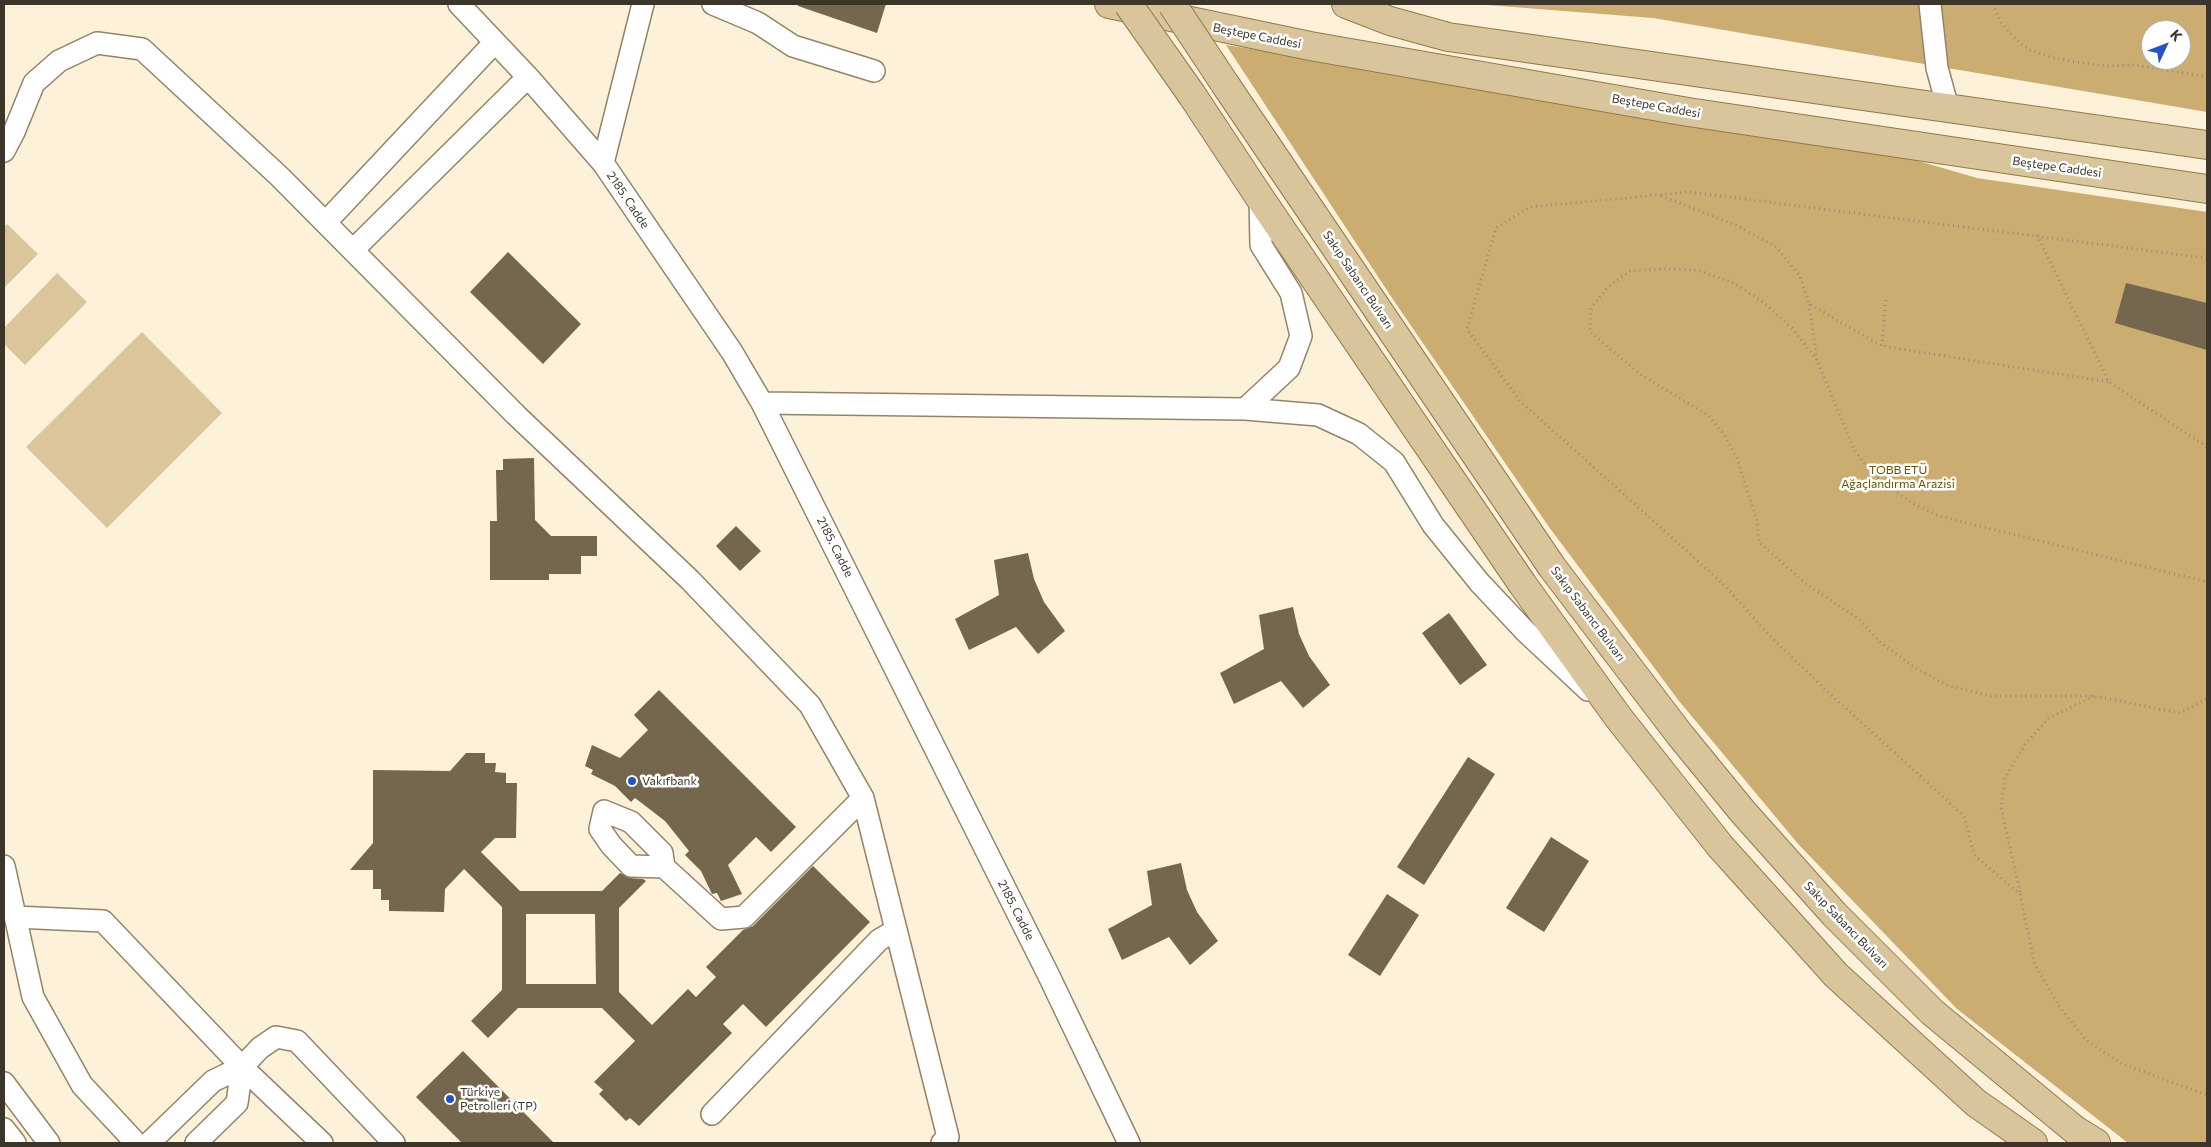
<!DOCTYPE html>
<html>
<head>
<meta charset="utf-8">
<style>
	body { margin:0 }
	#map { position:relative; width:2211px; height:1147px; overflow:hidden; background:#fdf1da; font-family:Commissioner,sans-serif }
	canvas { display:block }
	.frame { position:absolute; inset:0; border:5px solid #3c362a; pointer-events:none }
	.north { position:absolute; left:2141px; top:20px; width:50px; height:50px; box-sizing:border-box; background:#fff; border:1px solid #b1afaa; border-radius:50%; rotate:47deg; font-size:14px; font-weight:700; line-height:20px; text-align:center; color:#3c362a }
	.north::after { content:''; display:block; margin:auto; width:18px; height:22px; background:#2653c1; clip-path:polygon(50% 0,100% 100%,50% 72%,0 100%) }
</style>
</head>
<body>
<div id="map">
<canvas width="2211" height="1147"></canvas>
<div class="frame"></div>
<div class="north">K</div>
</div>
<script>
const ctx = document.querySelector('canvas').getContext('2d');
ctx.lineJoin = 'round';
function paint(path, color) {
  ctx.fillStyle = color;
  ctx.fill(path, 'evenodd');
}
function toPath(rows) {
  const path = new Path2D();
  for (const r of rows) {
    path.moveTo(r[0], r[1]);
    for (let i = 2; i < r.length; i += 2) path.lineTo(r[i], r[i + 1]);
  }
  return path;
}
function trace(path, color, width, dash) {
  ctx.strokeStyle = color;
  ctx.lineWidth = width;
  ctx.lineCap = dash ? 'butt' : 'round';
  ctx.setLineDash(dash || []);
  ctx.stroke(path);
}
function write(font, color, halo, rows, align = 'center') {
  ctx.font = font + ' Commissioner,sans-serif';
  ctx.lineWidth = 5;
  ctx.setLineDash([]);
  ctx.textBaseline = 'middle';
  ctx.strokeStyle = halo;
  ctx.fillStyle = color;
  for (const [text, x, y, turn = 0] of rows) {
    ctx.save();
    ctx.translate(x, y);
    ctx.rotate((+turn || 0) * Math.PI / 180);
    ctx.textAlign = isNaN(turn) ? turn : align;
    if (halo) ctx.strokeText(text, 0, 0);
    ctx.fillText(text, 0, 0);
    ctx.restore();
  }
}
const green = toPath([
	[7,224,38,254,4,288,4,227],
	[57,273,87,302,25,365,4,344,4,328],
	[142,332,222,413,107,528,26,447]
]);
const forest = toPath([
	[1475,4,2207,4,2207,112,1653,18],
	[2151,30,2181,30,2181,60,2151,60],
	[1226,45,1860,144,1977,178,2207,212,2207,1143,2128,1143,1957,1009,1799,845,1679,701,1549,527,1392,298]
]);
const building = toPath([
	[798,4,886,4,877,33,798,6],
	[508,252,581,324,543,364,470,292],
	[2126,283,2207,303,2207,350,2115,323],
	[534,458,535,520,551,536,597,536,597,556,581,556,581,574,549,574,549,580,490,580,490,521,497,521,496,470,503,470,503,459],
	[736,526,761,551,740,571,716,546],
	[1028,553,1034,579,1044,602,1065,631,1038,654,1016,627,969,650,955,619,999,595,994,560],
	[1293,607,1299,634,1309,656,1330,685,1303,708,1281,681,1234,704,1220,673,1264,649,1259,615],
	[1449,613,1487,665,1460,685,1422,633],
	[659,690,796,827,771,852,756,837,728,865,742,894,721,901,717,893,712,894,701,871,685,855,689,851,665,821,635,798,631,802,615,786,591,774,593,770,585,766,592,745,620,758,648,730,634,715],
	[466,753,485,753,485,763,496,763,495,772,506,773,506,783,517,783,516,838,495,838,481,852,520,891,602,891,620,873,630,878,643,879,646,881,619,908,619,992,652,1025,688,989,696,997,716,977,706,967,743,930,753,926,813,866,870,922,766,1027,743,1004,723,1024,732,1033,639,1126,630,1118,626,1121,599,1094,603,1090,594,1082,635,1041,602,1008,518,1008,488,1038,471,1021,502,990,502,907,464,869,445,889,444,912,389,911,389,900,381,900,381,889,373,889,373,870,350,870,373,843,373,770,450,771],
	[526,914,595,914,596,984,526,984],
	[1468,757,1495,774,1424,885,1397,867],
	[1551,837,1589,861,1544,932,1506,908],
	[1181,863,1187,890,1197,912,1218,941,1190,965,1169,937,1122,960,1108,929,1152,905,1147,871],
	[1387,894,1419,915,1380,976,1348,955],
	[463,1051,554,1143,462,1143,416,1097]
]);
const path = toPath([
	[1993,4,1999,19,2007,30,2019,42,2030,50,2053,58,2076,62,2105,66,2136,65,2207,77],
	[1661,196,1738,226,1776,247,1800,276,1809,304,1882,346,2109,382],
	[2037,235,2109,382,2207,447],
	[2207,258,1689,192,1530,207,1496,228,1467,329,1521,402,1687,551,1725,586,1771,637,1828,692,1964,816,1974,855,2020,894,2035,965,2059,1006,2086,1040,2122,1064,2207,1095],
	[1809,304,1817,360,1853,447,1863,462,1882,482,1912,503,1939,516,2207,582],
	[1882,346,1886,297],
	[1817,360,1792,328,1763,302,1734,283,1697,270,1661,269,1630,271,1608,287,1591,308,1590,332,1640,374,1709,416,1725,436,1737,458,1746,486,1757,521,1759,542,1805,583,1860,620,1881,643,1914,667,1946,685,1991,696,2094,696,2180,713,2207,699],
	[2020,892,2001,808,2005,778,2026,743,2049,718,2094,696]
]);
const minor = toPath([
	[459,4,528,77,603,163,732,352,762,403,1048,974,1129,1143],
	[713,4,758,23,793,46,874,71],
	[1930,4,1937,68,1948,108],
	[4,151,14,132,34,83,59,61,97,43,142,49,280,177,516,415,690,580,810,705,863,798,948,1137,942,1143],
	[603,163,643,4],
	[326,222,495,42],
	[353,250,528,77],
	[762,403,1245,409,1318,415,1359,434,1394,462,1433,525,1479,582,1526,632,1588,690],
	[1245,409,1289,368,1301,336,1291,293,1261,245,1260,198],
	[4,866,33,997,82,1085,136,1143],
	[664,867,631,866,611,845,600,829,604,811,631,822,662,853,664,867,721,919,744,917,863,798],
	[15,917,103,921,242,1067,322,1143],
	[4,1083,49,1143],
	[712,1114,879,940,896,930],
	[4,1129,15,1143],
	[149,1143,213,1081,242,1067,260,1048,276,1037,297,1041,394,1143],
	[196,1143,237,1103,242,1067]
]);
const major = toPath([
	[1109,4,1310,46,1688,112,2207,189],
	[1346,4,1390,21,1448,37,2207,145],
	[1227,87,1552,567,1680,735,1743,812,1834,914,1932,1012,2075,1130,2096,1143],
	[1192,95,1260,198,1523,585,1618,717,1720,846,1836,975,1976,1103,2033,1143]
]);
const majorBridge = toPath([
	[1128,4,1192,95],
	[1172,4,1227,87]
]);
const markers = [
	[632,781,5,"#2653c1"],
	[450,1099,5,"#2653c1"]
];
const streetNames = [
	["Beştepe Caddesi",1257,36,11],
	["Beştepe Caddesi",1656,106,10],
	["Beştepe Caddesi",2057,167,8],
	["2185. Cadde",628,200,56],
	["Sakıp Sabancı Bulvarı",1358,280,56],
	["2185. Cadde",835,547,63],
	["Sakıp Sabancı Bulvarı",1588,614,53],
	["2185. Cadde",1016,910,63],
	["Sakıp Sabancı Bulvarı",1846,925,46]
];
const parkNames = [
	["TOBB ETÜ",1898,470],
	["Ağaçlandırma Arazisi",1898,484]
];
const poiNames = [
	["Vakıfbank",642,781],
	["Türkiye",460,1092],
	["Petrolleri (TP)",460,1106]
];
paint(green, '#dbc69b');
paint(forest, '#cbad71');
paint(building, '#74674d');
trace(minor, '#928469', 24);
trace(major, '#917a49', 30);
trace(path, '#958c7b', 3, [1, 4]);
trace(minor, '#fff', 21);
trace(major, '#d9c59c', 28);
trace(majorBridge, '#917a49', 30, []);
trace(majorBridge, '#d9c59c', 28);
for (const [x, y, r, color] of markers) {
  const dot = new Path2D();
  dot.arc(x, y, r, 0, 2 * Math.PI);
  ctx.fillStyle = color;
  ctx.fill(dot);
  trace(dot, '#fff', 2);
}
write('12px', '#3c362a', '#fff', streetNames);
write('12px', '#6e5101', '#fff', parkNames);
write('12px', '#3c362a', '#fff', poiNames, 'left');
</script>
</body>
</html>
